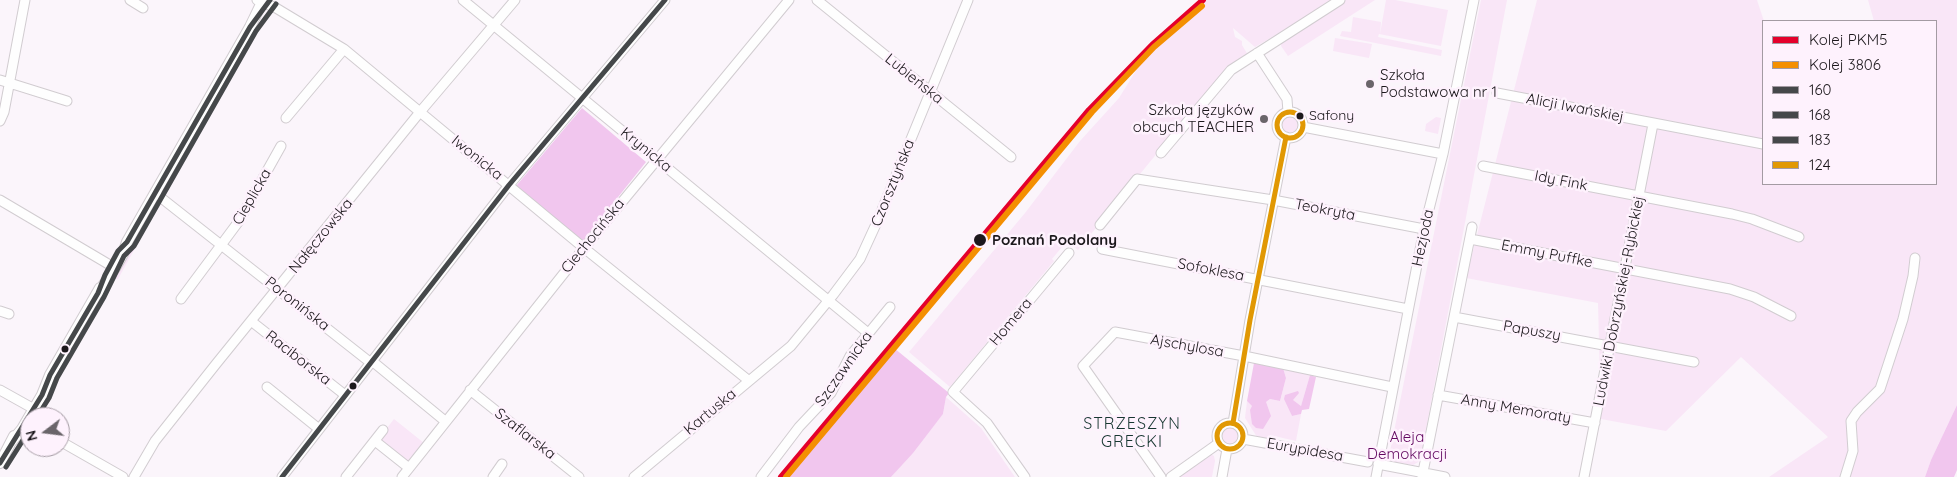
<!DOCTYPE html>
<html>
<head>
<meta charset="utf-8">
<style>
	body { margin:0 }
	#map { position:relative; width:1957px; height:477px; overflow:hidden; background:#fbf5fb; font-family:Quicksand,sans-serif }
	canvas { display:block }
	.legend { position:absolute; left:1762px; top:20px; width:175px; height:165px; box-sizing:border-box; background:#fef2fd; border:1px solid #a49ba3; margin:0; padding:6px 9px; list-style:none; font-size:15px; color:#1c181c }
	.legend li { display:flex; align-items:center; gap:10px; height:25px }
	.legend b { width:25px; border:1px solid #a49ba3 }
	.north { position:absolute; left:20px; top:407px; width:50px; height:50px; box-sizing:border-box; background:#fef2fd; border:1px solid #a49ba3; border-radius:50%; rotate:255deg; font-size:14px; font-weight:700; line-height:20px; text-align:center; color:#1c181c }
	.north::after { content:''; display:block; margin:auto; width:18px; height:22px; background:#6a656a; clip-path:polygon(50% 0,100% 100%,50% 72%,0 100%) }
</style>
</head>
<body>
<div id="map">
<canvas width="1957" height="477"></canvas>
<ul class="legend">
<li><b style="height:6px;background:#e4002b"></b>Kolej PKM5</li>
<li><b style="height:6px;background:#f48f01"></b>Kolej 3806</li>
<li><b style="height:6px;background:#45484a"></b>160</li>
<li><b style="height:6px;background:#45484a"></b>168</li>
<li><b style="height:6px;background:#45484a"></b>183</li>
<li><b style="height:6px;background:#e19803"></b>124</li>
</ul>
<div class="north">N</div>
</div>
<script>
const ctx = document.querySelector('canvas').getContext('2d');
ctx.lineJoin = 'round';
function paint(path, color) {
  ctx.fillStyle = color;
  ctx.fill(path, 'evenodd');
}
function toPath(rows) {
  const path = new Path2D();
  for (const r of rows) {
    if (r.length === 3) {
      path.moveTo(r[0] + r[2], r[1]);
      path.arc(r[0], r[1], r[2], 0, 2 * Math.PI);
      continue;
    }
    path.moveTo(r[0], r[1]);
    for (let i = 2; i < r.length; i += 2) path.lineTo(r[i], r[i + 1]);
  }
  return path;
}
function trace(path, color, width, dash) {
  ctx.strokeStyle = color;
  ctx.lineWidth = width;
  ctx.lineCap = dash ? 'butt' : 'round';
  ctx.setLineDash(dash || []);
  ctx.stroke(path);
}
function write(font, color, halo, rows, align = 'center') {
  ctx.font = font + ' Quicksand,sans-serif';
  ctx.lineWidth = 5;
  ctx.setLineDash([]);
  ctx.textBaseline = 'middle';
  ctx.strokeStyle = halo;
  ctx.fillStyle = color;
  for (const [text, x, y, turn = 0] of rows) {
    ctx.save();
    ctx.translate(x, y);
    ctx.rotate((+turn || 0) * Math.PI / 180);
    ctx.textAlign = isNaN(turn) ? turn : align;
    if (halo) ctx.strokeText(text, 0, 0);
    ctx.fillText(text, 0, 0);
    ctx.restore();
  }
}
const green = toPath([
	[1207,0,1338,0,1283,34,1281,32,1255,47,1233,28,1235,37,1242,41,1242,45,1248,55,1176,130,1078,250,1067,241,1052,259,1054,261,950,387,909,352,1025,213,1080,141,1119,98,1145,56],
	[1343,0,1375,0,1288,56,1281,46,1282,41],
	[1386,0,1395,0,1448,10,1441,46,1379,34,1378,37,1442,50,1441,56,1340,36,1342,31,1351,32,1353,17,1381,22,1380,34],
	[1481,0,1507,0,1420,461,1413,465,1388,461],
	[1537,0,1757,0,1764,21,1763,184,1936,184,1936,21,1874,21,1868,0,1957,0,1957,405,1931,460,1925,477,1769,477,1828,437,1741,357,1666,431,1601,419,1598,303,1466,278],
	[1335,38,1372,44,1369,58,1333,51],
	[1290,125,8],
	[1436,117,1441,118,1438,134,1425,131,1426,124],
	[143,224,148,225,118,279,116,279,112,277],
	[1283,368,1310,375,1301,406,1285,395,1292,416,1301,414,1296,441,1270,435,1269,441,1257,437,1245,418,1247,401,1252,406,1266,402,1270,399,1280,401,1286,378],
	[946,397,981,428,1015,477,891,477,943,414],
	[394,419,424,443,407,465,377,441],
	[1230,436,8],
	[1211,454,1214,456,1215,461,1212,477,1179,477]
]);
const forest = toPath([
	[582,108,646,162,583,241,516,186],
	[894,348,949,393,946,397,943,414,913,453,891,477,785,477],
	[1254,363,1283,368,1286,378,1280,401,1270,399,1266,402,1271,416,1263,429,1256,428,1252,424,1250,410,1252,406,1247,401],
	[1310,375,1316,377,1309,409,1302,410,1301,414,1292,416,1284,399,1285,395,1298,391,1299,393,1293,400,1301,406],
	[1957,405,1957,470,1954,477,1925,477,1931,460]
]);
const minor = toPath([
	[130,0,143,8],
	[257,0,276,8,344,49,584,248,748,380],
	[463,0,868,333],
	[817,0,1011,157],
	[1257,53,1287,99,1288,112],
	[0,80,67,101],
	[1497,93,1763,144],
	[1290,125,13],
	[286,118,344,49],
	[0,121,4,112,25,0],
	[1303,127,1443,154],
	[1161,153,1231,70,1340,0],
	[1483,166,1732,214,1752,219,1799,237],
	[155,193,371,363],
	[0,200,115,268],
	[1100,225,1137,179,1273,200,1424,229],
	[1470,239,1730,289,1754,297,1791,316],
	[1102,249,1408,309],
	[181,299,239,221,281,146],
	[0,311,9,314],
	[1454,317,1694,362],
	[251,321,345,395],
	[372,361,445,421],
	[267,387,319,429],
	[0,390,34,409],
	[470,390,579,477],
	[1438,395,1595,423],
	[1233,423,1250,320,1286,137],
	[1230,436,13],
	[1243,439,1368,462],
	[60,441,123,477],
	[375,441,409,468],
	[1378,464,1445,477],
	[134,477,155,441,216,364,420,112,515,0],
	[282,477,509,185,665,0],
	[346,477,383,430],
	[402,477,584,248,789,0],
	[493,477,502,464],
	[634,477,791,346,833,295,860,259,877,222,968,0],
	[761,477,799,427,831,393,850,356,890,307],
	[1025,477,987,423,953,392,1069,253],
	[1161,477,1083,366,1115,332,1244,356,1392,387],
	[1171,477,1219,443],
	[1222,477,1227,449],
	[1376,477,1424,229,1443,154,1474,0],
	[1422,477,1472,227],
	[1584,477,1653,124],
	[1845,477,1853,451,1851,421,1857,412,1880,389,1882,383,1903,319,1913,276,1915,258]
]);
const tertiary = toPath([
	[98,293,115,268,123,254,127,242,250,27,263,0],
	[12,441,22,429,42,395,50,375,100,288],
	[0,463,14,436]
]);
const bus1 = toPath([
	[282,477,509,185,665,0]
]);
const bus2 = toPath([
	[0,463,42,395,50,375,98,293,105,275,118,251,127,242,250,27,270,0]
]);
const bus3 = toPath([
	[37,417,49,398,57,378,104,297,124,256,134,246,256,31,276,4],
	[6,467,30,429]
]);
const bus4 = toPath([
	[1290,125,13],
	[1233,423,1250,320,1286,137],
	[1230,436,13]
]);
const rail1 = toPath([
	[781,477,1089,110,1152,45,1203,0]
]);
const rail2 = toPath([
	[786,477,1092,112,1154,47,1202,6]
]);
const markers = [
	[1370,84,5,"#6a656a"],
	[1300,116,4.5,"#1c181c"],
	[1264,119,5,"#6a656a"],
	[980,240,7,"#1c181c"],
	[65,349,4.5,"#1c181c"],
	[353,386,4.5,"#1c181c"]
];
const busNames = [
	["Safony",1309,116]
];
const poiNames = [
	["Szkoła",1380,75],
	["Podstawowa nr 1",1380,92],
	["Szkoła języków",1254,110,"right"],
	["obcych TEACHER",1254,127,"right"]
];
const streetNames = [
	["Lubieńska",914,79,39],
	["Alicji Iwańskiej",1575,108,11],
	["Krynicka",646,150,39],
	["Iwonicka",477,158,39],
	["Idy Fink",1561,181,11],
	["Czorsztyńska",893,183,-68],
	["Cieplicka",252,197,-60],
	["Teokryta",1325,210,11],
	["Nałęczowska",321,236,-51],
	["Ciechocińska",593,236,-51],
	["Hezjoda",1423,238,-78],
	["Emmy Puffke",1547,254,11],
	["Sofoklesa",1211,270,11],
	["Ludwiki Dobrzyńskiej-Rybickiej",1619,301,-79],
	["Poronińska",297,304,38],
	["Homera",1011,322,-50],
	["Papuszy",1532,331,10],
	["Ajschylosa",1187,346,10],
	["Raciborska",298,358,38],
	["Szczawnicka",844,369,-55],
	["Anny Memoraty",1516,409,10],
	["Kartuska",710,412,-40],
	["Szaflarska",525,434,38],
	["Eurypidesa",1305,450,10]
];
const stopNames = [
	["Poznań Podolany",992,240]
];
const parkNames = [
	["Aleja",1407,437],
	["Demokracji",1407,454]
];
const neighbourhoodNames = [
	["STRZESZYN",1132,424],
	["GRECKI",1132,442]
];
paint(green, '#f9e6f7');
paint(forest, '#f1c6ee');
trace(minor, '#d1ccd0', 11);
trace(tertiary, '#d1ccd0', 12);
trace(minor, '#fefefe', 9);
trace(tertiary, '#fefefe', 10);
trace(bus1, '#45484a', 5);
trace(bus2, '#45484a', 5);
trace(bus3, '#45484a', 5);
trace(bus4, '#e19803', 5);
trace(rail1, '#e4002b', 6);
trace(rail2, '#f48f01', 6);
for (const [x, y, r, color] of markers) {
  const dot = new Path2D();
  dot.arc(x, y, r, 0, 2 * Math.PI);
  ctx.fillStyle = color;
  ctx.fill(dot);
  trace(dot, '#fef2fd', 2);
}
write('14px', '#1c181c', '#fef2fd', busNames, 'left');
write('15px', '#1c181c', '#fef2fd', poiNames, 'left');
write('15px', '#1c181c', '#fef2fd', streetNames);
write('bold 15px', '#1c181c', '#fef2fd', stopNames, 'left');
write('15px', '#620760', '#fef2fd', parkNames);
ctx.letterSpacing = '1px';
write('16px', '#173731', '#fef2fd', neighbourhoodNames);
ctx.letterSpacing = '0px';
</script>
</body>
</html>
